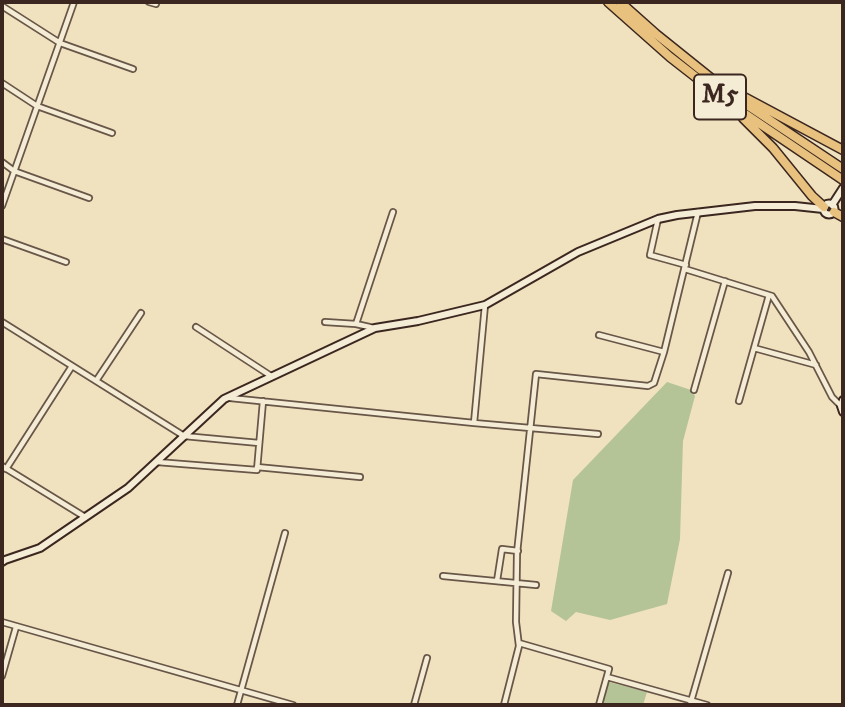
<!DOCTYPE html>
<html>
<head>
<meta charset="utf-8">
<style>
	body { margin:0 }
	#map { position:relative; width:845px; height:707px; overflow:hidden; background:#f0e2be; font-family:"IM FELL DW Pica",serif }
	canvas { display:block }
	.frame { position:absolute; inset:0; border:4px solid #3b2720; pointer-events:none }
</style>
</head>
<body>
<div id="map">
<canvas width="845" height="707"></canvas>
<div class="frame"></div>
</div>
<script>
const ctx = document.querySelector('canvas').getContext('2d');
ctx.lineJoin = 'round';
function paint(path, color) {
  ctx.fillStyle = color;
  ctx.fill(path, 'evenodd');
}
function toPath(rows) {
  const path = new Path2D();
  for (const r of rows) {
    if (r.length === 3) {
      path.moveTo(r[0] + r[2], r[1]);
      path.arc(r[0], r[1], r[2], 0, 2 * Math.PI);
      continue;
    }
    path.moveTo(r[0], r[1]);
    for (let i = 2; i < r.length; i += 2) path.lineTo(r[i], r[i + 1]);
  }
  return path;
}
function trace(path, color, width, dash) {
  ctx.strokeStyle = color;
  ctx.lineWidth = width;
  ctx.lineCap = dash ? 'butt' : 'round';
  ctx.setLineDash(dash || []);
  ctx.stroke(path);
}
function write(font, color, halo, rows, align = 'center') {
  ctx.font = font + ' "IM FELL DW Pica",serif';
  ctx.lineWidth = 5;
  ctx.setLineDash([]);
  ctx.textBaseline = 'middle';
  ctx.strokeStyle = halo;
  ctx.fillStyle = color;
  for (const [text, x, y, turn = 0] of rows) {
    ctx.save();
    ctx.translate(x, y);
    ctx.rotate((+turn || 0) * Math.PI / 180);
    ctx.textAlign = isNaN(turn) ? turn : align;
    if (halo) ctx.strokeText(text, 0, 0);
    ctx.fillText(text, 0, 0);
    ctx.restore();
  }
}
const green = toPath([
	[667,382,691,390,695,396,683,441,680,539,667,604,610,620,576,612,566,621,551,611,573,480],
	[609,682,647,692,643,705,623,705,617,703,622,705,602,705]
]);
const street = toPath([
	[149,2,156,4],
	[2,6,60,43,133,69],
	[2,83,37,106,112,133],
	[2,162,14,171,89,198],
	[2,206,74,2],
	[658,219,650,255,686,265],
	[2,239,66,262],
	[685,269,772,296,809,352,832,397,841,406],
	[2,322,184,436,259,443],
	[325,322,356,324,374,328],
	[356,324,393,212],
	[196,327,271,376],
	[599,335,664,352],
	[754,348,816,365],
	[96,381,141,313],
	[694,390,725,281],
	[230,398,474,423,598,434],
	[739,401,769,295],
	[474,423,485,305],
	[157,462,257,470,263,401],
	[2,466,85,517],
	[257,467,360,477],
	[6,469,72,366],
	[443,576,536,585],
	[497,581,502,549,518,551],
	[2,622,293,705],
	[519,643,609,669,599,705],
	[2,676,16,627],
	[607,677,707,705],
	[237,705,285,533],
	[414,705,427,658],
	[504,705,519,646,516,622,517,553,536,374,648,386,654,383,664,352,698,212],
	[690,705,728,573]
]);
const secondary = toPath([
	[829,209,5.5],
	[832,205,843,188],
	[843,400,841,406,843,412],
	[2,562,5,560,40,548,128,488,224,399,375,328,418,321,485,305,578,252,658,219,677,215,755,206,795,206,823,209]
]);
const highway = toPath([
	[608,2,670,57,729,103,843,180],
	[620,2,656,34,732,95,843,169],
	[744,97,843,150],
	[743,118,773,148,812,196,824,207],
	[834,212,843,217]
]);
const shields = [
	[720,97,52]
];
const shieldNames = [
	["M5",720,97]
];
paint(green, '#b4c496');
trace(street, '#685648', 8);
trace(secondary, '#3b2720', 10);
trace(highway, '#3b2720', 11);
trace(street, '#f5ecd5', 4.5);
trace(secondary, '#f5ecd5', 6);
trace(highway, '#e8c17f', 8);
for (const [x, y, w] of shields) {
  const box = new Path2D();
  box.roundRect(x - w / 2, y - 22.5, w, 45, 5);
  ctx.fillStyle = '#f5ecd5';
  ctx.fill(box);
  trace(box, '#3b2720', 2);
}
write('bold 26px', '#3b2720', null, shieldNames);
</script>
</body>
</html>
